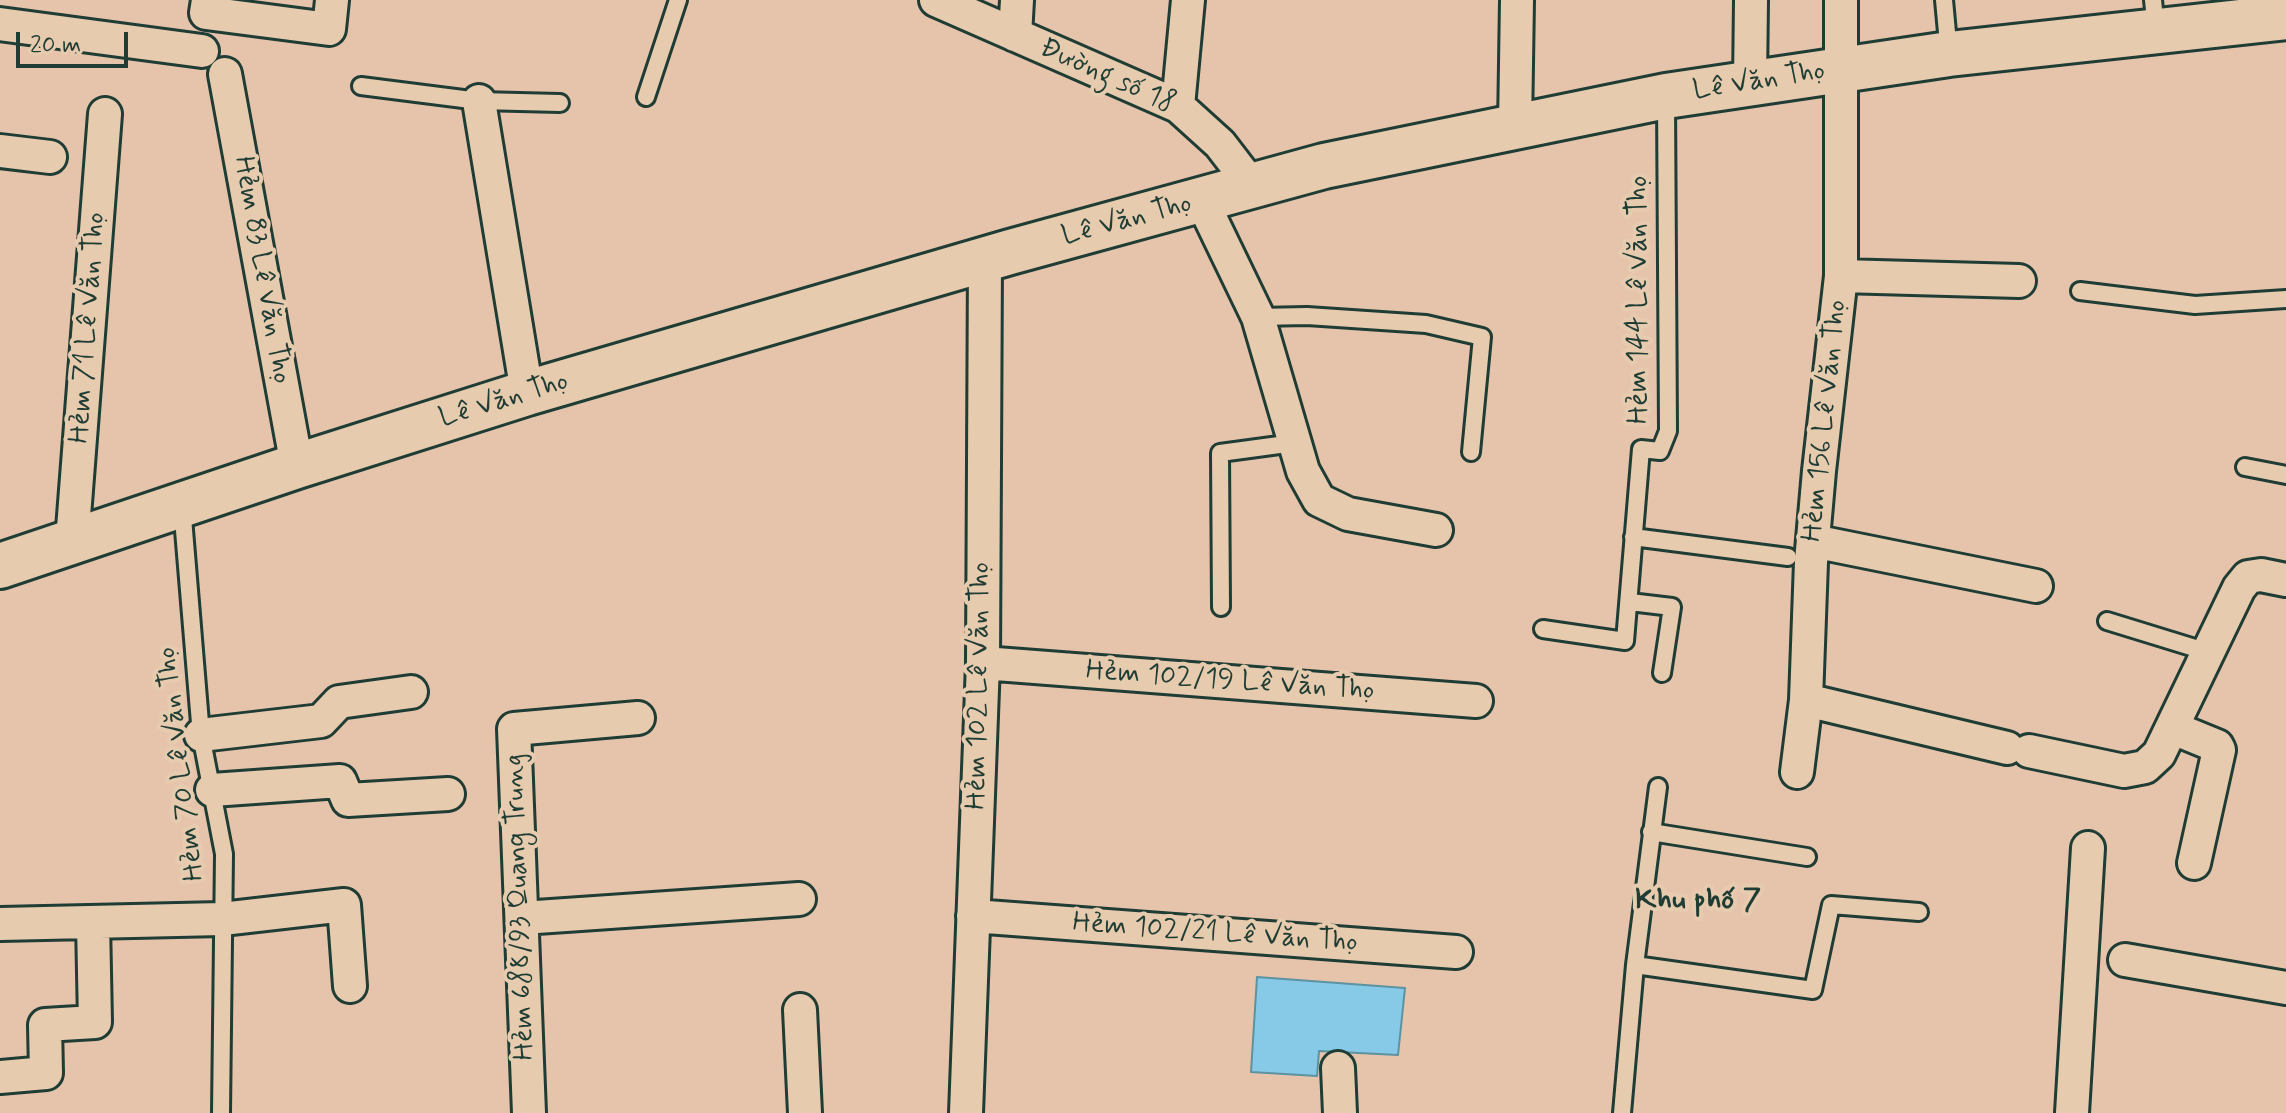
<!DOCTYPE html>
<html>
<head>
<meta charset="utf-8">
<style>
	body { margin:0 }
	#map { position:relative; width:2286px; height:1113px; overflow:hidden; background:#e6c4ac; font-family:Mynerve,sans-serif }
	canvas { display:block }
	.scale { position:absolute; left:16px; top:32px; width:112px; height:36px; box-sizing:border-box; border:4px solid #1f3d34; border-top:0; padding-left:10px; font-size:24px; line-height:28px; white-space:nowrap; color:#1f3d34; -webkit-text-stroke:6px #e7cbae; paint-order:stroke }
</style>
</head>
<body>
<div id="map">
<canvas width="2286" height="1113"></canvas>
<div class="scale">20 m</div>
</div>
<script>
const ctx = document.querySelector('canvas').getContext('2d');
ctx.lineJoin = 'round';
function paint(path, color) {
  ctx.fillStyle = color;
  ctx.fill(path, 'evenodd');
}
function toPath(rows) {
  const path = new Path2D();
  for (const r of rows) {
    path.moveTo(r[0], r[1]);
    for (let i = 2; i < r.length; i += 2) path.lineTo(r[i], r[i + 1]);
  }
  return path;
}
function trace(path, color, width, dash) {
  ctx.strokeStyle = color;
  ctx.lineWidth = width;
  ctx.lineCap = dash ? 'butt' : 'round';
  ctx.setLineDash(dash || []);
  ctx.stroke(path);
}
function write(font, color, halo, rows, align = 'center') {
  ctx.font = font + ' Mynerve,sans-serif';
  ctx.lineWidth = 8;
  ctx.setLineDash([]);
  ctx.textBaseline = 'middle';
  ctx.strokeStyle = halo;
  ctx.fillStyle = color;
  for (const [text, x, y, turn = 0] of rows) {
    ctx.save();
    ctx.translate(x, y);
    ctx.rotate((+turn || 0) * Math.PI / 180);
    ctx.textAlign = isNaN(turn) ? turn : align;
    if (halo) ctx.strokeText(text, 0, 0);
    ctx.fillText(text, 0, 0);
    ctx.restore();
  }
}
const water = toPath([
	[1257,977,1405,988,1398,1055,1319,1051,1317,1076,1251,1072,1257,977]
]);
const service = toPath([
	[1944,0,1949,54],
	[2153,0,2156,30],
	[361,86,479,101,560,103],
	[646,97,678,0],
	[2080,291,2195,305,2286,299],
	[1258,317,1307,316,1426,324,1482,337,1471,452],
	[2245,467,2286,475],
	[182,506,201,735,224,854,221,1113],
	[1633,537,1788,557],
	[1630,602,1672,607,1662,673],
	[1221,607,1220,453,1294,443],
	[2107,621,2211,653],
	[1543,629,1625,641,1641,449,1660,451,1668,431,1666,98],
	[1651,832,1807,857],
	[1635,965,1813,990,1831,905,1919,912],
	[1622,1113,1635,965,1658,787]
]);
const minor = toPath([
	[208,0,206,13,329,29,332,0],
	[936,0,1178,106,1220,144,1253,187],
	[0,24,202,51],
	[1015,35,1017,0],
	[225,74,297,466],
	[1750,84,1751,0],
	[479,101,527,393],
	[1178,106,1188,0],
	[1515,127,1517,0],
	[0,151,50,157],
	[1202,201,1258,317,1303,471,1319,500,1348,514,1436,530],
	[1841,276,2019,281],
	[1813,541,2036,586],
	[72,542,105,114],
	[983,663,1476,701],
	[1806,700,2007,748],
	[2173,728,2217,746,2219,750,2194,863],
	[201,735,321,721,339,702,411,692],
	[2029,751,2124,771,2145,767,2159,754,2239,588,2248,577,2261,575,2286,580],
	[1797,772,1806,700,1811,562,1819,471,1841,276,1841,0],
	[212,790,340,781,348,800,448,794],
	[973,916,1456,952],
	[522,918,799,899],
	[0,924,222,919,344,905,350,986],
	[2125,960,2286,988],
	[800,1010,805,1113],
	[1338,1068,1340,1113],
	[0,1077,46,1073,45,1025,95,1022,93,922],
	[529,1113,514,729,638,718],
	[966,1113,983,663,985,260],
	[2072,1113,2088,848]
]);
const secondary = toPath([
	[0,566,297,466,527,393,1010,252,1324,166,1666,96,1949,54,2286,17]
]);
const streetNames = [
	["Đường số 18",1107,77,24],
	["Lê Văn Thọ",1759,82,-9],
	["Lê Văn Thọ",1127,221,-15],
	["Hẻm 83 Lê Văn Thọ",261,270,80],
	["Hẻm 144 Lê Văn Thọ",1640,300,-90],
	["Hẻm 71 Lê Văn Thọ",89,328,-86],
	["Lê Văn Thọ",504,401,-17],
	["Hẻm 156 Lê Văn Thọ",1826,421,-84],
	["Hẻm 102/19 Lê Văn Thọ",1230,682,4],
	["Hẻm 102 Lê Văn Thọ",980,686,-89],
	["Hẻm 70 Lê Văn Thọ",182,764,-97],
	["Hẻm 688/93 Quang Trung",521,907,-92],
	["Hẻm 102/21 Lê Văn Thọ",1215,934,4]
];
const neighbourhoodNames = [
	["Khu phố 7",1698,902]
];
paint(water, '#86cae8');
trace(water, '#5d92a0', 2);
trace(service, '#1f3d34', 22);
trace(minor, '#1f3d34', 38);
trace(secondary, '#1f3d34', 50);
trace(service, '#e7cbae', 16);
trace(minor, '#e7cbae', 32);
trace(secondary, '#e7cbae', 44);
write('28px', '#1f3d34', '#e7cbae', streetNames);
write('bold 30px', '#1f3d34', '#e7cbae', neighbourhoodNames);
</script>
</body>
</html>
